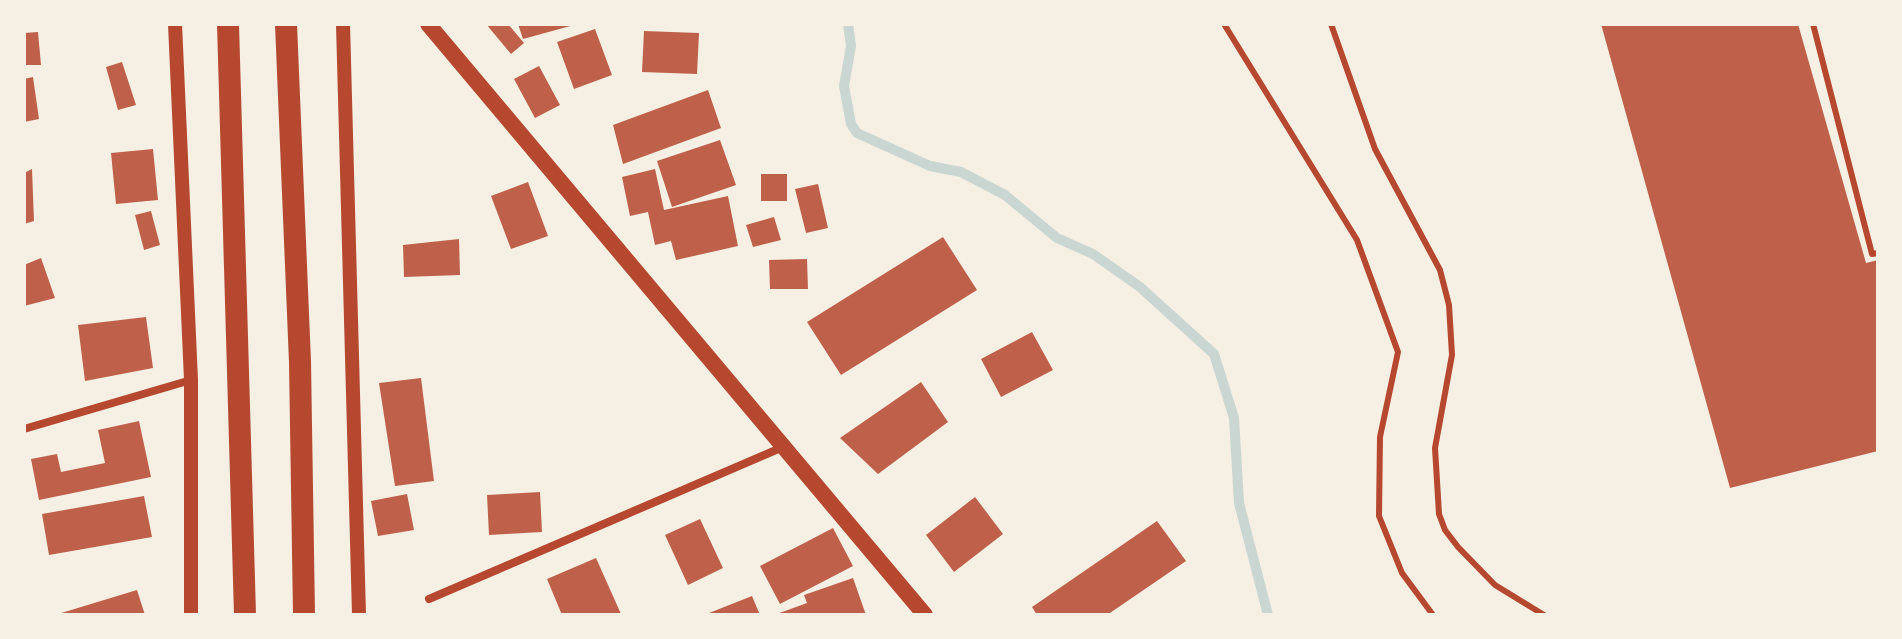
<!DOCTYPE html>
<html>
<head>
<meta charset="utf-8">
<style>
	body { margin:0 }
	#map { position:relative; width:1902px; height:639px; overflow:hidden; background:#f6efe4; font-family:Rubik,sans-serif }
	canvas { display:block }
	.frame { position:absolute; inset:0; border:26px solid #f6efe4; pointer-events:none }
</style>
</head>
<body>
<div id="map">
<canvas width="1902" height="639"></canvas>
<div class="frame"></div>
</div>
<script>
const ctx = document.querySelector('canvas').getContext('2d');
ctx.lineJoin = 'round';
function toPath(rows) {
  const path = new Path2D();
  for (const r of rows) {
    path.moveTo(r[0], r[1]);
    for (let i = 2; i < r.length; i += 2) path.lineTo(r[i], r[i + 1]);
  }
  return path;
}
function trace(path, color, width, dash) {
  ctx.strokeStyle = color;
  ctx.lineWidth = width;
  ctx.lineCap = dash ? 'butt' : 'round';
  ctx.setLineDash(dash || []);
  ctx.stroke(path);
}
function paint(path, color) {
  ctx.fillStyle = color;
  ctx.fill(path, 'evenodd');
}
const stream = toPath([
	[848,24,851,46,844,86,851,124,857,133,930,166,961,172,1005,195,1057,238,1093,254,1140,287,1214,354,1234,418,1239,503,1268,615]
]);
const building = toPath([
	[486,24,508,24,524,43,511,54],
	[518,24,574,24,574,25,523,39],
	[1601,24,1798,24,1866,263,1878,260,1878,451,1730,488],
	[595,29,612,75,574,89,557,42],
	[644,31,699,33,697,74,642,72],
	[38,32,41,65,24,65,24,33],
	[122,62,136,105,118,110,106,67],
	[539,66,560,105,535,118,514,79],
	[33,77,39,119,24,122,24,79],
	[708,90,721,128,623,164,613,125],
	[720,140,736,185,672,207,657,161],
	[153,149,158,200,116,204,111,153],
	[32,169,34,221,24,224,24,173],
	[655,169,664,210,728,196,738,246,676,260,671,241,655,245,648,212,630,216,622,177],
	[761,174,787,174,787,201,761,201],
	[528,182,548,236,511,249,491,196],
	[818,184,828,228,806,233,795,189],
	[151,211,160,245,144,250,135,215],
	[774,217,781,240,753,247,746,225],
	[943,237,977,290,841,375,807,322],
	[459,239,460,275,404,277,403,245],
	[41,258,55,298,24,306,24,265],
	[807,259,808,289,770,289,769,260],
	[146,317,153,368,85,381,78,325],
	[1032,332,1053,370,1001,397,981,359],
	[421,378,434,481,395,486,379,383],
	[921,382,948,422,878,474,840,438],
	[139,421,151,477,39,500,31,459,57,454,61,472,105,463,98,430],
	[540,492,542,532,489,535,487,495],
	[407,494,414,530,378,536,371,501],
	[144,496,152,537,49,555,42,514],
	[975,497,1003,534,954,572,926,535],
	[700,519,723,568,688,585,665,535],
	[1157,521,1186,561,1107,615,1037,615,1032,607],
	[833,528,853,566,780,604,760,566],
	[596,558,621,614,562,615,547,579],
	[853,578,866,615,774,615,807,603,804,595],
	[137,590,145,615,58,615,58,614],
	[752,596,760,615,704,615]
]);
const service = toPath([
	[1224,24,1357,240,1398,352,1380,437,1379,516,1402,573,1433,615],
	[1331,24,1375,149,1440,270,1449,305,1452,355,1435,448,1439,514,1445,530,1458,547,1495,585,1544,615],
	[1813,24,1872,254,1878,253]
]);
const minor = toPath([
	[24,429,191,380],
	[429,599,783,447]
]);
const tertiary = toPath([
	[175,24,191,380,191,615],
	[343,24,359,615]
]);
const secondary = toPath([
	[428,24,925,615]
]);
const trunk = toPath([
	[228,24,245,615],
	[286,24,300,362,304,615]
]);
trace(stream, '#c9d6d2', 10);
paint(building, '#bf614a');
trace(service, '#b5482f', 6);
trace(minor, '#b5482f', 8);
trace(tertiary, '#b5482f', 14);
trace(secondary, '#b5482f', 16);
trace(trunk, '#b5482f', 22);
</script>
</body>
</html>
